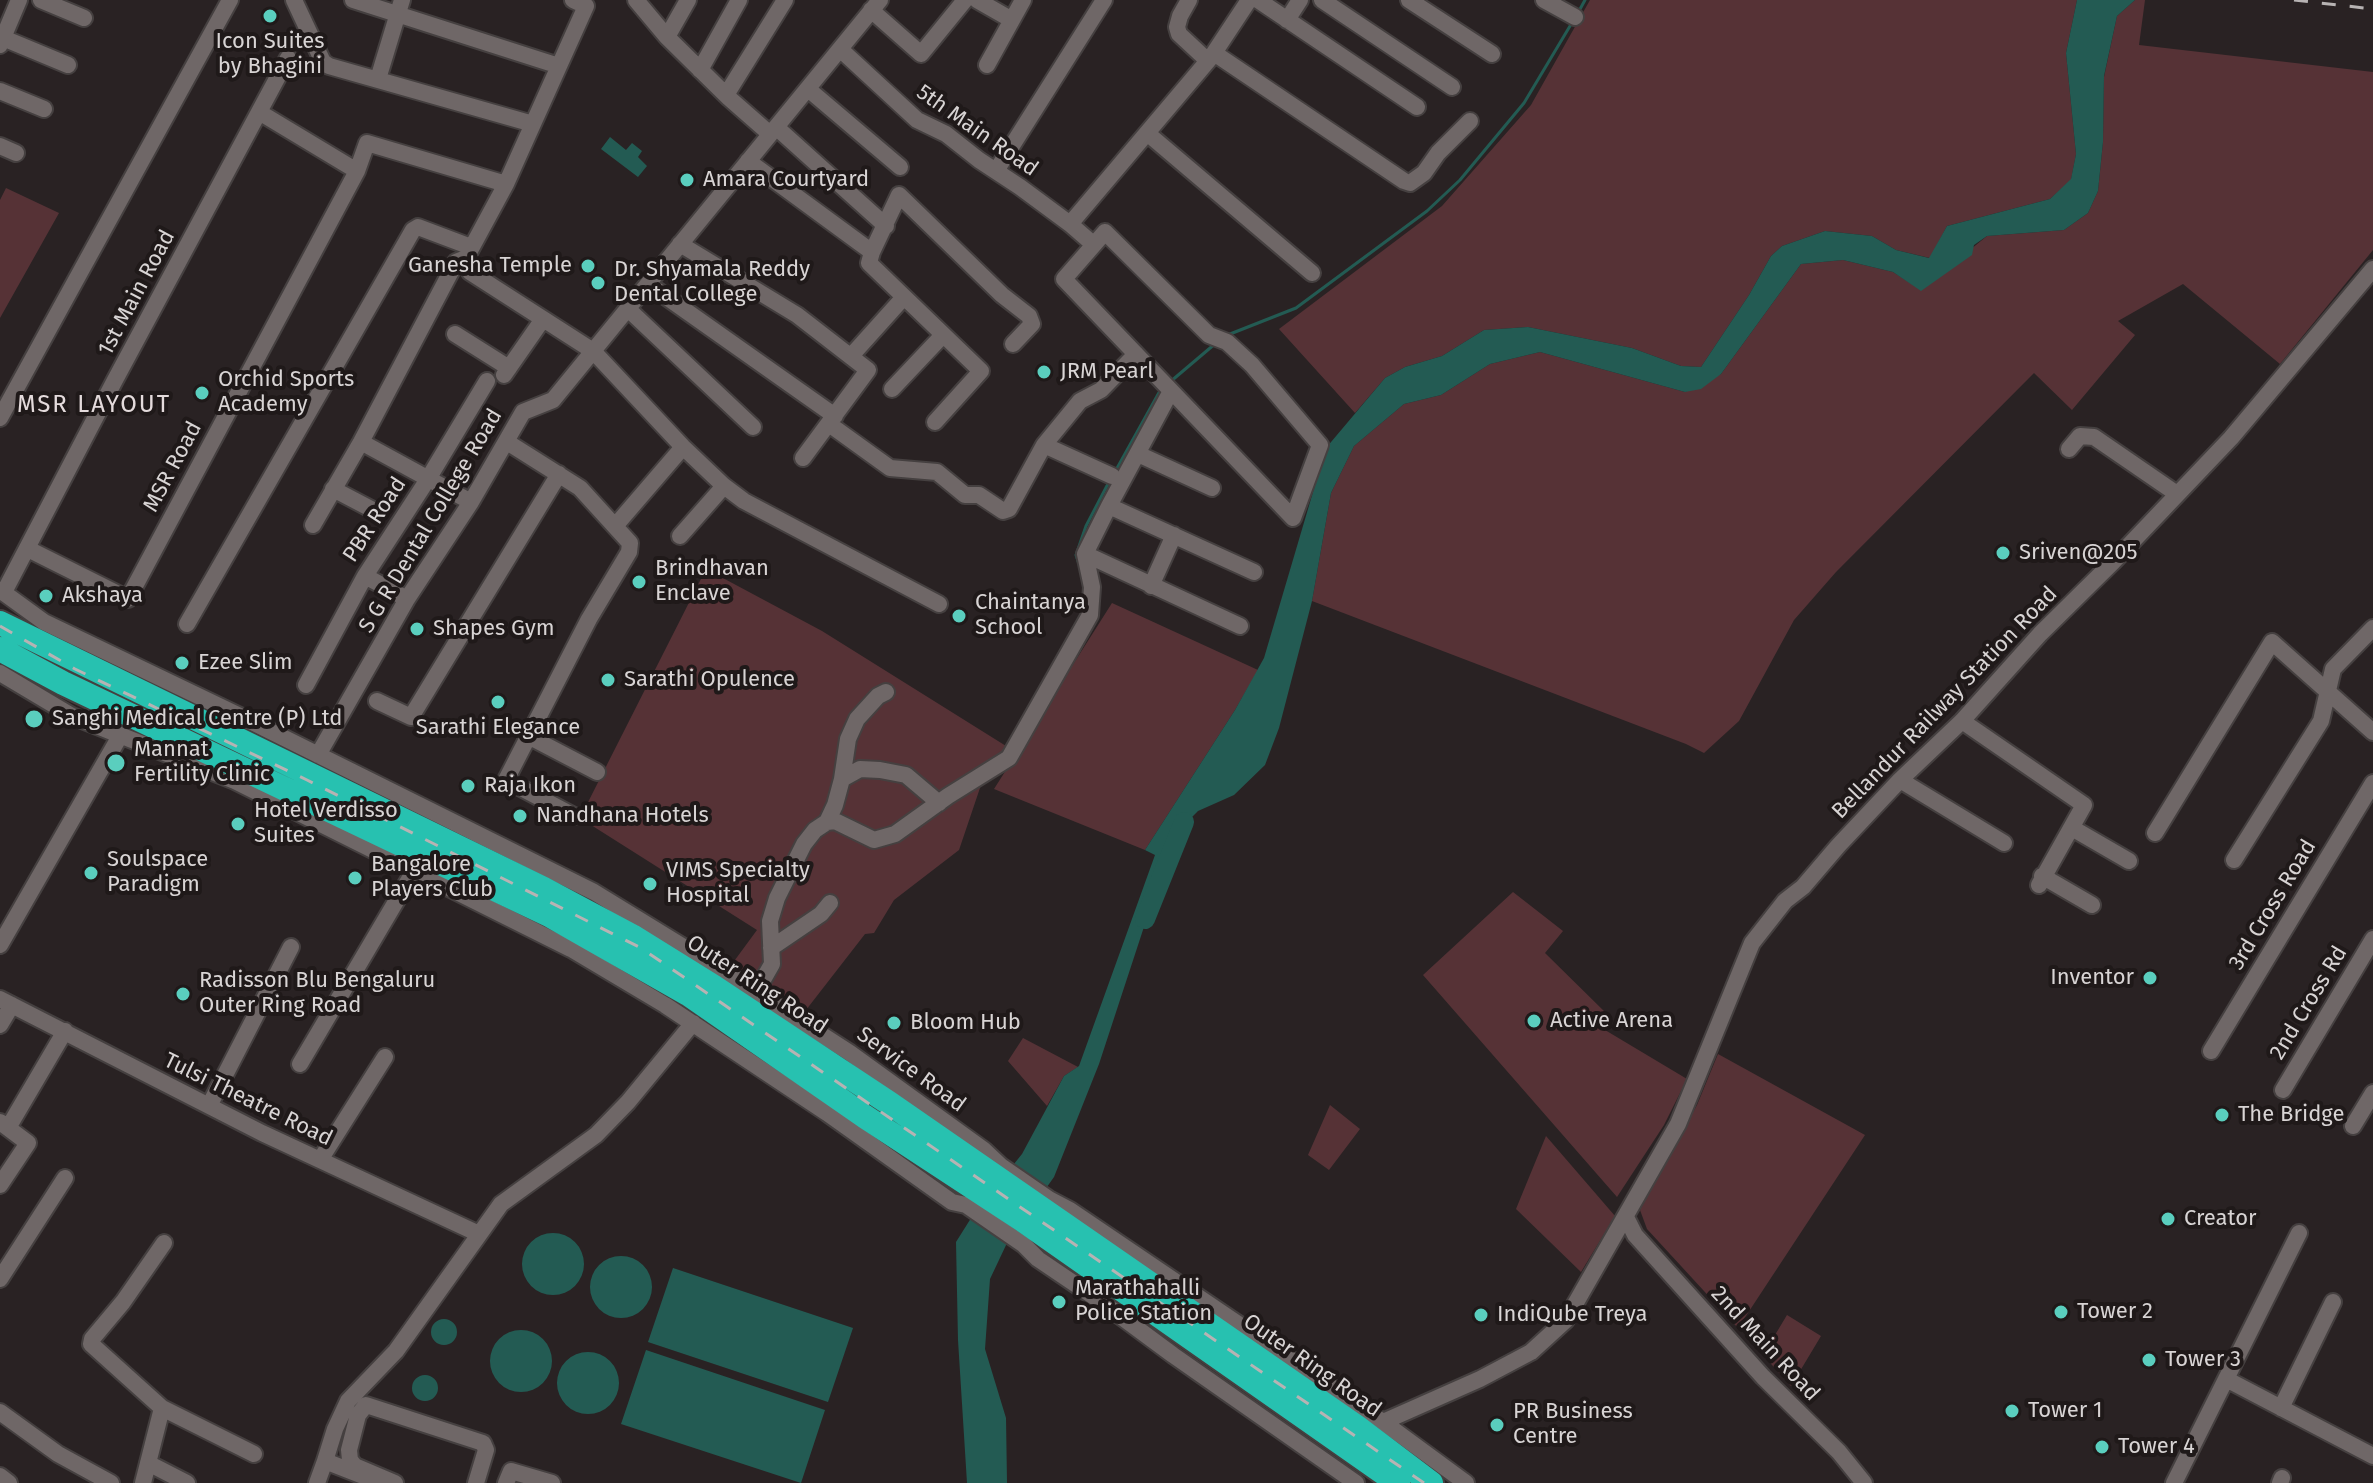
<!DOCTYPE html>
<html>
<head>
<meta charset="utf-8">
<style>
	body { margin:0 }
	canvas { display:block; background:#292223 }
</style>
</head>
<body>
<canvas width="2373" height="1483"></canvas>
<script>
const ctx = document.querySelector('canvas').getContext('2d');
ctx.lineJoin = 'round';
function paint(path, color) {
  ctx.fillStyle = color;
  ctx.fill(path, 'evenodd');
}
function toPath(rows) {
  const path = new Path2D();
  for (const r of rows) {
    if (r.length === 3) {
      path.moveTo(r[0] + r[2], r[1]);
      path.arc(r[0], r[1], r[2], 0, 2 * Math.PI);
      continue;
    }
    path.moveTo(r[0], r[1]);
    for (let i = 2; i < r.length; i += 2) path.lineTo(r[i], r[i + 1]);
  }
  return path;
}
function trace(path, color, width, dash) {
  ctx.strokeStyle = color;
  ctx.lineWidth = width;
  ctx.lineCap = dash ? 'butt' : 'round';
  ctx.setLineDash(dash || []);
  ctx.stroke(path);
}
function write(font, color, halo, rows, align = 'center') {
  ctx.font = font + ' "Fira Sans",sans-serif';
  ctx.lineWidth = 8;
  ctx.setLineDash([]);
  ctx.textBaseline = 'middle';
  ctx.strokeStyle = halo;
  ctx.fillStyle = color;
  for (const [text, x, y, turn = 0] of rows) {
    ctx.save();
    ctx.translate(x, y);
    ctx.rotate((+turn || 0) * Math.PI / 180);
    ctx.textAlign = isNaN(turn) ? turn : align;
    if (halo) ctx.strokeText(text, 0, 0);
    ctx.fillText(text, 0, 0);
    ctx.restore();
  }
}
const green = toPath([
	[1590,0,2077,0,2066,53,2076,154,2071,180,2050,199,1947,226,1930,258,1896,250,1872,236,1825,231,1782,246,1771,256,1749,295,1701,367,1681,366,1632,348,1528,327,1484,330,1442,356,1405,367,1385,378,1355,413,1279,329,1442,206,1531,105],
	[2135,0,2145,0,2139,45,2373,72,2373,250,2280,364,2183,284,2118,321,2135,335,2072,410,2034,373,1836,572,1794,620,1739,721,1704,753,1686,744,1312,601,1331,493,1354,446,1404,404,1441,395,1490,364,1540,352,1685,392,1721,374,1801,264,1843,260,1893,272,1921,290,1987,236,2064,230,2088,213,2098,191,2103,142,2104,77,2117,16],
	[6,188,59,213,0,318,0,200],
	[706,569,822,631,1006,746,981,785,959,850,894,900,874,933,865,934,806,1010,732,964,757,930,580,818],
	[1112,603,1258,670,1235,710,1145,850,994,789],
	[1513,892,1563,931,1545,953,1608,1015,1600,1027,1687,1079,1664,1125,1617,1197,1423,975],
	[1023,1038,1078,1067,1064,1076,1047,1106,1008,1061],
	[1718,1054,1865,1135,1738,1328,1647,1229,1640,1210,1697,1105],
	[1330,1105,1360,1129,1329,1170,1308,1155],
	[1546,1136,1615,1216,1581,1272,1516,1209],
	[1787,1315,1821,1336,1791,1386,1763,1355]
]);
const water = toPath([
	[2077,0,2135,0,2117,16,2104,76,2103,142,2098,191,2088,213,2064,230,1987,236,1974,245,1972,255,1921,291,1893,272,1843,260,1801,264,1721,374,1701,389,1685,392,1540,352,1490,364,1441,395,1404,404,1354,446,1331,493,1312,601,1279,728,1265,765,1234,795,1198,811,1183,826,1161,875,1099,1064,1054,1177,1007,1243,990,1279,985,1349,1006,1418,1007,1483,967,1483,958,1340,956,1242,973,1215,1022,1154,1064,1076,1079,1066,1155,855,1145,850,1235,710,1264,658,1326,448,1385,378,1405,367,1442,356,1484,330,1528,327,1632,348,1681,366,1701,367,1749,295,1771,256,1782,246,1825,231,1872,236,1896,250,1929,258,1947,226,2050,199,2071,179,2076,154,2066,53],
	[610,137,626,150,632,143,642,151,638,157,647,166,638,177,601,149],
	[553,1264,31],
	[621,1287,31],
	[673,1268,853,1328,828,1402,648,1342],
	[444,1332,13],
	[521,1361,31],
	[646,1350,825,1410,801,1483,621,1424],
	[588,1383,31],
	[425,1388,13]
]);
const stream = toPath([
	[1579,11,1585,0],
	[1225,336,1296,308,1427,211,1460,180,1524,103,1573,21],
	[1170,382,1216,343],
	[1116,470,1161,389],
	[1079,564,1076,555,1086,526,1110,480]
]);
const river = toPath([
	[1145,919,1184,822]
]);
const minor = toPath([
	[41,0,84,18],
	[294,0,323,62,329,66,533,124],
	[353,0,559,66],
	[573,0,586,6,506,184,466,258,466,265,470,272,593,351,683,447,724,486,744,501,939,604],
	[636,0,667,37,729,98,770,134],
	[977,0,1012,20],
	[1189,0,1180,16,1177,27,1179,34,1208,61],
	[1258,0,1417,107],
	[1322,0,1452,87],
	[1409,0,1492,54],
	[1544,0,1575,17],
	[871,10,921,54,965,0],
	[1287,20,1300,0],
	[667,37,688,0],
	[3,38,68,65],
	[0,45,19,0],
	[840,49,917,120,946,134,979,160,1020,187,1070,224,1093,244],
	[1214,53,1404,181,1410,183,1424,173,1438,153,1470,121],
	[987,65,1023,0],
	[700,70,739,0],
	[378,79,402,0],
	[808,89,900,167],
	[0,91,44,109],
	[726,95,785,0],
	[259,112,357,171],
	[776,127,886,226],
	[1147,133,1312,273],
	[0,146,16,153],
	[748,161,872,252],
	[996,171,1104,0],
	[1070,224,1212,56,1249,0],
	[1105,232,1209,335,1227,342,1252,365,1320,445,1293,518,1064,279,1105,232],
	[680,244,797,315,868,370,803,458],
	[648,284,835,416],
	[628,309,753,427],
	[455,334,509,368],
	[851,356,904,297],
	[504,375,543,319],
	[892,389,943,335],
	[1171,391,1109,506,1254,572],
	[0,418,230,0],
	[935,422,981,371,869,263,872,252,899,195,1002,295,1029,316,1032,324,1013,344],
	[829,424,890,468,937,472,965,495,979,495,1003,511,1009,509,1044,445,1112,476],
	[361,442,471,502],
	[507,442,580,488,630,543,629,552,589,619,506,780,574,816],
	[1044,445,1080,401,1101,390,1136,354],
	[2069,449,2080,436,2094,437,2177,494],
	[1138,454,1212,488],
	[333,489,373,510],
	[1109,506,1085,554,1240,626],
	[313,525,361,442,456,262,466,258],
	[616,525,683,447],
	[680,536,724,486],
	[28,549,128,599,357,171,367,143,506,184],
	[365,576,407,599],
	[1151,586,1174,535],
	[0,590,44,622,244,718,594,892,726,973,850,1053,984,1150,1001,1166,1049,1199,1070,1210,1383,1422,1466,1483],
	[4,592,115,380,288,58],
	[187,624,413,230,418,227,471,247],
	[0,673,72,716,235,781,571,949,665,1005,827,1113,952,1202,966,1205,1024,1245,1038,1259,1100,1301,1173,1355,1356,1483],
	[306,685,365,576,428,479,487,381],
	[377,701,411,717,559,474],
	[1962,721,2084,805,2039,885],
	[528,736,597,772],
	[318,755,407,599,471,502,523,412,553,400,880,0],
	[842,779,860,769,880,770,906,775,939,803],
	[1900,780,2004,843],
	[827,822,835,805,842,779,848,739,857,719,878,696,886,692],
	[2072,828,2129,861],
	[2155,833,2272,642,2373,732],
	[2234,860,2321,721,2333,669,2373,628],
	[2042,876,2092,905],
	[0,945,120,736],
	[771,948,821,914,830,903],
	[756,992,772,964,770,921,777,898,804,844,815,830,827,822,835,821,874,840,895,834,948,796,1009,758,1090,615,1092,587,1085,554],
	[0,999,262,1133,479,1234],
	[0,1025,12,1005],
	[2211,1051,2373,783],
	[300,1064,414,871],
	[2283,1090,2373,939],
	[209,1106,291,947],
	[0,1122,28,1143,0,1185],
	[2353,1126,2373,1093],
	[8,1128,65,1031],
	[320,1160,385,1057],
	[1626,1217,1635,1235,1763,1377,1839,1452,1864,1483],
	[164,1243,123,1302,92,1339,91,1344,162,1408,254,1454],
	[0,1279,65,1178],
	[2226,1379,2373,1456],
	[2281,1408,2333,1302],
	[0,1412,58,1454,111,1483],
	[1383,1422,1480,1379,1531,1352,1566,1320,1678,1124,1752,943,1785,901,1803,887,1838,846,1900,780,1962,721,2040,634,2113,562,2231,438,2373,269],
	[148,1463,187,1483],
	[0,1476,9,1483],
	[143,1483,162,1408],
	[317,1483,325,1461],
	[381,1483,325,1461,335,1429,348,1401,396,1351,501,1204,596,1135,628,1102,693,1023],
	[395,1483,355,1466,350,1460,349,1450,358,1415,366,1405,483,1443,486,1450,476,1483],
	[506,1483,511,1471,552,1483],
	[2174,1483,2299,1233],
	[2280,1483,2282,1478]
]);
const highway = toPath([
	[0,623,544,889,632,936,714,987,889,1103,1357,1427,1431,1483],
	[0,649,63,683,551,916,688,994,864,1116,1021,1219,1398,1483]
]);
const rail = toPath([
	[2294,0,2373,9],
	[0,626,75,669,307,780,641,948,1424,1483]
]);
const markers = [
	[270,16,8,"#5acebe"],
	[687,180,8,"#5acebe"],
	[588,266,8,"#5acebe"],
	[598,283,8,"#5acebe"],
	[1044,372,8,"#5acebe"],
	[202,393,8,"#5acebe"],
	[2003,553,8,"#5acebe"],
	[639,582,8,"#5acebe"],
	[46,596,8,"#5acebe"],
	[959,616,8,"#5acebe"],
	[417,629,8,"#5acebe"],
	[182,663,8,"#5acebe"],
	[608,680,8,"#5acebe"],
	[498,702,8,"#5acebe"],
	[34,719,10,"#5acebe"],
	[116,763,10,"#5acebe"],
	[468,786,8,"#5acebe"],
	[520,816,8,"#5acebe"],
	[238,824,8,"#5acebe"],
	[91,873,8,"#5acebe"],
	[355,878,8,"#5acebe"],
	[650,884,8,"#5acebe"],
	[2150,978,8,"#5acebe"],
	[183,994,8,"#5acebe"],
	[1534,1021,8,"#5acebe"],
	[894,1023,8,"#5acebe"],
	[2222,1115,8,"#5acebe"],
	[2168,1219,8,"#5acebe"],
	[1059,1302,8,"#5acebe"],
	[2061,1312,8,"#5acebe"],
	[1481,1315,8,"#5acebe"],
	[2149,1360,8,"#5acebe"],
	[2012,1411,8,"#5acebe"],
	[1497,1425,8,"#5acebe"],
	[2102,1447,8,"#5acebe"]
];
const poiNames = [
	["Icon Suites",270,42,"center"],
	["by Bhagini",270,67,"center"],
	["Amara Courtyard",703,180],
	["Ganesha Temple",572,266,"right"],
	["Dr. Shyamala Reddy",614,270],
	["Dental College",614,295],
	["JRM Pearl",1060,372],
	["Orchid Sports",218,380],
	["Academy",218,405],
	["Sriven@205",2019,553],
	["Brindhavan",655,569],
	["Enclave",655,594],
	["Akshaya",62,596],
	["Chaintanya",975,603],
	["School",975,628],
	["Shapes Gym",433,629],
	["Ezee Slim",198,663],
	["Sarathi Opulence",624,680],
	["Sanghi Medical Centre (P) Ltd",52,719],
	["Sarathi Elegance",498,728,"center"],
	["Mannat",134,750],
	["Fertility Clinic",134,775],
	["Raja Ikon",484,786],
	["Hotel Verdisso",254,811],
	["Suites",254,836],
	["Nandhana Hotels",536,816],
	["Soulspace",107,860],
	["Paradigm",107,885],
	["Bangalore",371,865],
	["Players Club",371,890],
	["VIMS Specialty",666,871],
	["Hospital",666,896],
	["Inventor",2134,978,"right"],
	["Radisson Blu Bengaluru",199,981],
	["Outer Ring Road",199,1006],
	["Active Arena",1550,1021],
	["Bloom Hub",910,1023],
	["The Bridge",2238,1115],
	["Creator",2184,1219],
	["Marathahalli",1075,1289],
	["Police Station",1075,1314],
	["Tower 2",2077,1312],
	["IndiQube Treya",1497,1315],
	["Tower 3",2165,1360],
	["Tower 1",2028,1411],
	["PR Business",1513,1412],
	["Centre",1513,1437],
	["Tower 4",2118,1447]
];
const streetNames = [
	["5th Main Road",977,131,35],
	["1st Main Road",137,293,-62],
	["MSR Road",173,467,-62],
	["PBR Road",375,520,-57],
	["S G R Dental College Road",431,521,-59],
	["Bellandur Railway Station Road",1945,703,-46],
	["3rd Cross Road",2273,905,-59],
	["Outer Ring Road",757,985,33],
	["2nd Cross Rd",2309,1003,-59],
	["Service Road",911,1070,36],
	["Tulsi Theatre Road",248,1100,26],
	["2nd Main Road",1765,1344,47],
	["Outer Ring Road",1312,1366,35]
];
const neighbourhoodNames = [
	["MSR LAYOUT",94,405]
];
paint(green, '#563236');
paint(water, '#235b53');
trace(stream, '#235b53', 3);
trace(river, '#235b53', 20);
trace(minor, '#454040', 20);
trace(highway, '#454040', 28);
trace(minor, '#6f6767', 16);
trace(highway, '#27c1b0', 24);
trace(rail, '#b7b3b3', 3, [14, 14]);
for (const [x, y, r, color] of markers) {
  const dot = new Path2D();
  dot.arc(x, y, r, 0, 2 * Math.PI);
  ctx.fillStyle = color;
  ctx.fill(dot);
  trace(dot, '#1f1919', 3);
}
write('22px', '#d8d4d4', '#1f1919', poiNames, 'left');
write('22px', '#d8d4d4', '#1f1919', streetNames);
ctx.letterSpacing = '2px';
write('24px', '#e4dbdc', '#1f1919', neighbourhoodNames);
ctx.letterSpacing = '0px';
</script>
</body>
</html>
